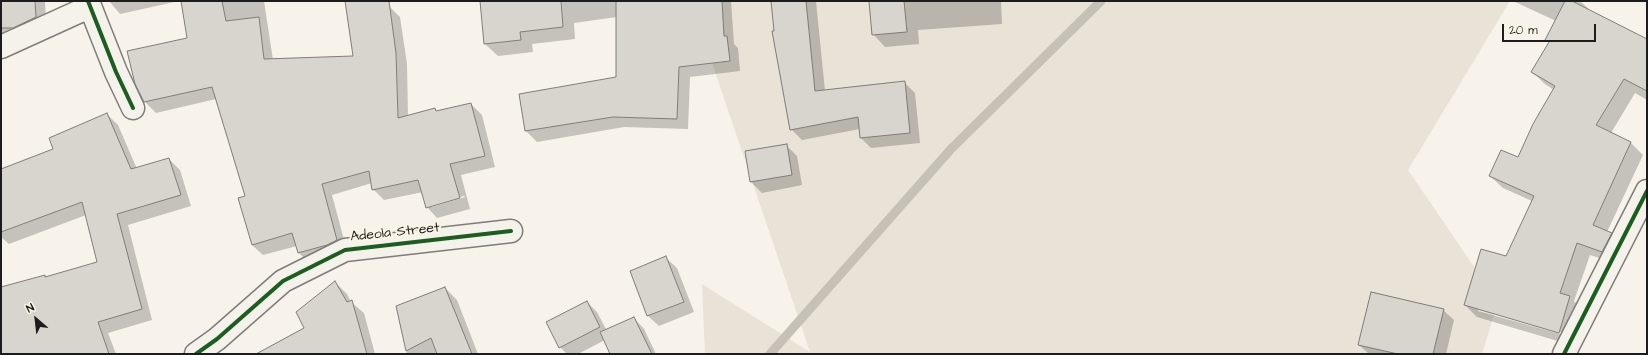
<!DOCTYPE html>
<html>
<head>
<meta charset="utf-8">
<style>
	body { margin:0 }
	#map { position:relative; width:1648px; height:355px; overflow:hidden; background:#f7f3ea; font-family:"Architects Daughter",sans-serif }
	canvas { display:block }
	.frame { position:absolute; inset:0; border:2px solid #1c1c1c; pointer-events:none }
	.north { position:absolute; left:16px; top:299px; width:40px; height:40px; -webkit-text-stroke:3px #fcf5e5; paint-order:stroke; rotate:332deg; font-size:11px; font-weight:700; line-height:16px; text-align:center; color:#1c1c1c }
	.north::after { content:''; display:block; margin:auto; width:14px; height:18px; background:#1c1c1c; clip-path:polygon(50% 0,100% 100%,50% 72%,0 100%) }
	.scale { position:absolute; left:1502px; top:24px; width:94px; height:18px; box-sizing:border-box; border:2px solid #1c1c1c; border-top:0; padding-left:5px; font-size:12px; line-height:14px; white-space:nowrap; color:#1c1c1c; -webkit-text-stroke:3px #fcf5e5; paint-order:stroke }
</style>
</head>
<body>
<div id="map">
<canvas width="1648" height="355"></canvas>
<div class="frame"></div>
<div class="north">N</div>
<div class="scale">20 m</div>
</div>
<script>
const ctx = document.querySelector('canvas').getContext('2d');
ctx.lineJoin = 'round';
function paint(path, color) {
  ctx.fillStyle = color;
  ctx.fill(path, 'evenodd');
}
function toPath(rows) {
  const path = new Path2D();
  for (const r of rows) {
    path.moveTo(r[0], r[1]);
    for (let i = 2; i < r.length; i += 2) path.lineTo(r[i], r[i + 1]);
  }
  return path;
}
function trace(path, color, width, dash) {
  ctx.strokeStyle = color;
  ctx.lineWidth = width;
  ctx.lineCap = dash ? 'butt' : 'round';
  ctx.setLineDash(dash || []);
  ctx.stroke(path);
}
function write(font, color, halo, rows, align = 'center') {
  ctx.font = font + ' "Architects Daughter",sans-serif';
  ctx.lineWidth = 4;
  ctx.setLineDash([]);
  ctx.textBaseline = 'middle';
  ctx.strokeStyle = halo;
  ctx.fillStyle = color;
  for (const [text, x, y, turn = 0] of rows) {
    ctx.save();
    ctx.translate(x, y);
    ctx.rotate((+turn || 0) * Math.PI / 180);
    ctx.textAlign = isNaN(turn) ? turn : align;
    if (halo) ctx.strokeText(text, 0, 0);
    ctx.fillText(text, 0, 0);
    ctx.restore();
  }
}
const green = toPath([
	[691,1,1510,1,1408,170,1498,302,1482,354,705,354,702,284,810,352]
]);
const shadow = toPath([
	[1,1,45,1,46,28,1,39],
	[109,1,179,1,120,14],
	[182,1,264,1,273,60,354,57,346,1,382,1,389,6,400,17,407,64,408,116,434,109,438,112,471,104,482,115,495,167,461,175,470,209,437,218,427,207,423,192,384,200,373,189,372,183,332,195,347,251,309,263,298,252,297,246,263,255,252,245,247,196,216,99,156,113,145,102,188,38],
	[464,196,465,197,432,207,432,205],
	[481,1,731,1,734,44,738,48,740,71,690,77,688,129,624,127,537,142,526,131,520,94,617,78,617,17,574,23,575,39,532,44,533,52,498,56,485,44],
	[772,1,816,1,825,91,904,82,915,93,920,143,871,148,861,138,860,129,802,140,791,129,775,32],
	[870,1,1001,1,1002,24,918,30,919,44,885,47,873,34],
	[1513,1,1580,1,1592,12,1647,40,1647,100,1635,93,1611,133,1630,142,1643,155,1607,232,1611,234,1623,246,1615,263,1590,255,1574,301,1582,309,1571,345,1477,317,1465,305,1507,257,1532,201,1503,188,1490,176,1518,158,1554,90,1545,84,1532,72,1549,43,1546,40,1556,21],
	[1478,308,1564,333,1564,335,1478,311],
	[107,114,118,125,137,169,169,159,180,170,191,206,128,225,152,320,108,333,116,354,1,354,1,288,44,276,46,278,98,263,86,215,9,244,1,237,1,170,55,150],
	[786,145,797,156,802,185,762,193,751,182,746,152],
	[666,258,677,268,694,312,659,326,648,316,631,272],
	[335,282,347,294,351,302,364,313,375,354,267,354,305,329],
	[445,288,457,300,478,354,407,354,397,306],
	[587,302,597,312,607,331,634,318,644,329,656,354,612,354,605,340,578,354,567,354,560,347],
	[1443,310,1454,320,1446,354,1369,354,1359,345]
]);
const stream = toPath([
	[770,354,951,149,1101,1]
]);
const building = toPath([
	[1,1,35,1,36,17,13,28,1,28,1,1],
	[181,1,222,1,226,21,259,17,264,59,353,56,345,1,389,1,396,53,398,118,435,108,436,111,471,103,485,156,450,164,460,198,426,208,418,180,372,190,369,171,322,184,337,240,327,245,298,253,292,233,252,245,238,198,245,196,212,87,144,102,135,84,127,51,187,38,181,1],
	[480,1,561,1,563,27,520,32,521,40,484,44,480,1],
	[616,1,722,1,724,36,727,36,730,61,679,67,677,119,613,117,525,131,519,94,616,77,616,1],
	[771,1,806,1,815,91,905,81,910,133,860,138,858,117,790,130,772,31,774,31,771,1],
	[869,1,904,1,907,32,872,35,869,1],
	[1565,1,1572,1,1647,39,1647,91,1624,79,1596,125,1631,142,1593,225,1612,233,1602,252,1577,243,1560,293,1570,296,1559,333,1464,305,1481,249,1506,256,1534,196,1489,176,1501,150,1518,157,1533,124,1555,86,1531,72,1549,42,1545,40,1565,1],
	[107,113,131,169,169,158,181,195,117,214,142,309,98,322,109,354,1,354,1,287,45,275,45,277,97,262,82,202,1,232,1,169,53,149,49,138,107,113],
	[787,144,792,175,750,182,745,151,787,144],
	[666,256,684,302,647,316,630,271,666,256],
	[335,281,347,302,352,300,367,354,256,354,304,328,296,312,335,281],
	[445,287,472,354,437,354,431,338,406,351,396,306,445,287],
	[1371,292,1444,309,1433,354,1398,354,1358,345,1371,292],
	[587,301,600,327,559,348,546,322,587,301],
	[634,317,652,354,610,354,600,332,634,317]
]);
const minor = toPath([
	[88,1,116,72,133,108],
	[1,47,89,7],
	[196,354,217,339,283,281,345,250,511,231],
	[1564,354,1647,191]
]);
const cycleway = toPath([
	[88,1,116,72,133,108],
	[196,354,217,339,283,281,345,250,511,231],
	[1564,354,1647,191]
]);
const streetNames = [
	["Adeola Street",395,233,-6]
];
paint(green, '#e8e2d7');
paint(shadow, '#0003');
trace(stream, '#c5c1b7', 9);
paint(building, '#d8d5cf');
trace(building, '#7f7d79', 1);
trace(minor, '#7f7d79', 25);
trace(minor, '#f5f2ec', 22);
trace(cycleway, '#1b5e20', 4);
write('14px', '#1c1c1c', '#fcf5e5', streetNames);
</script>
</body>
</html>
